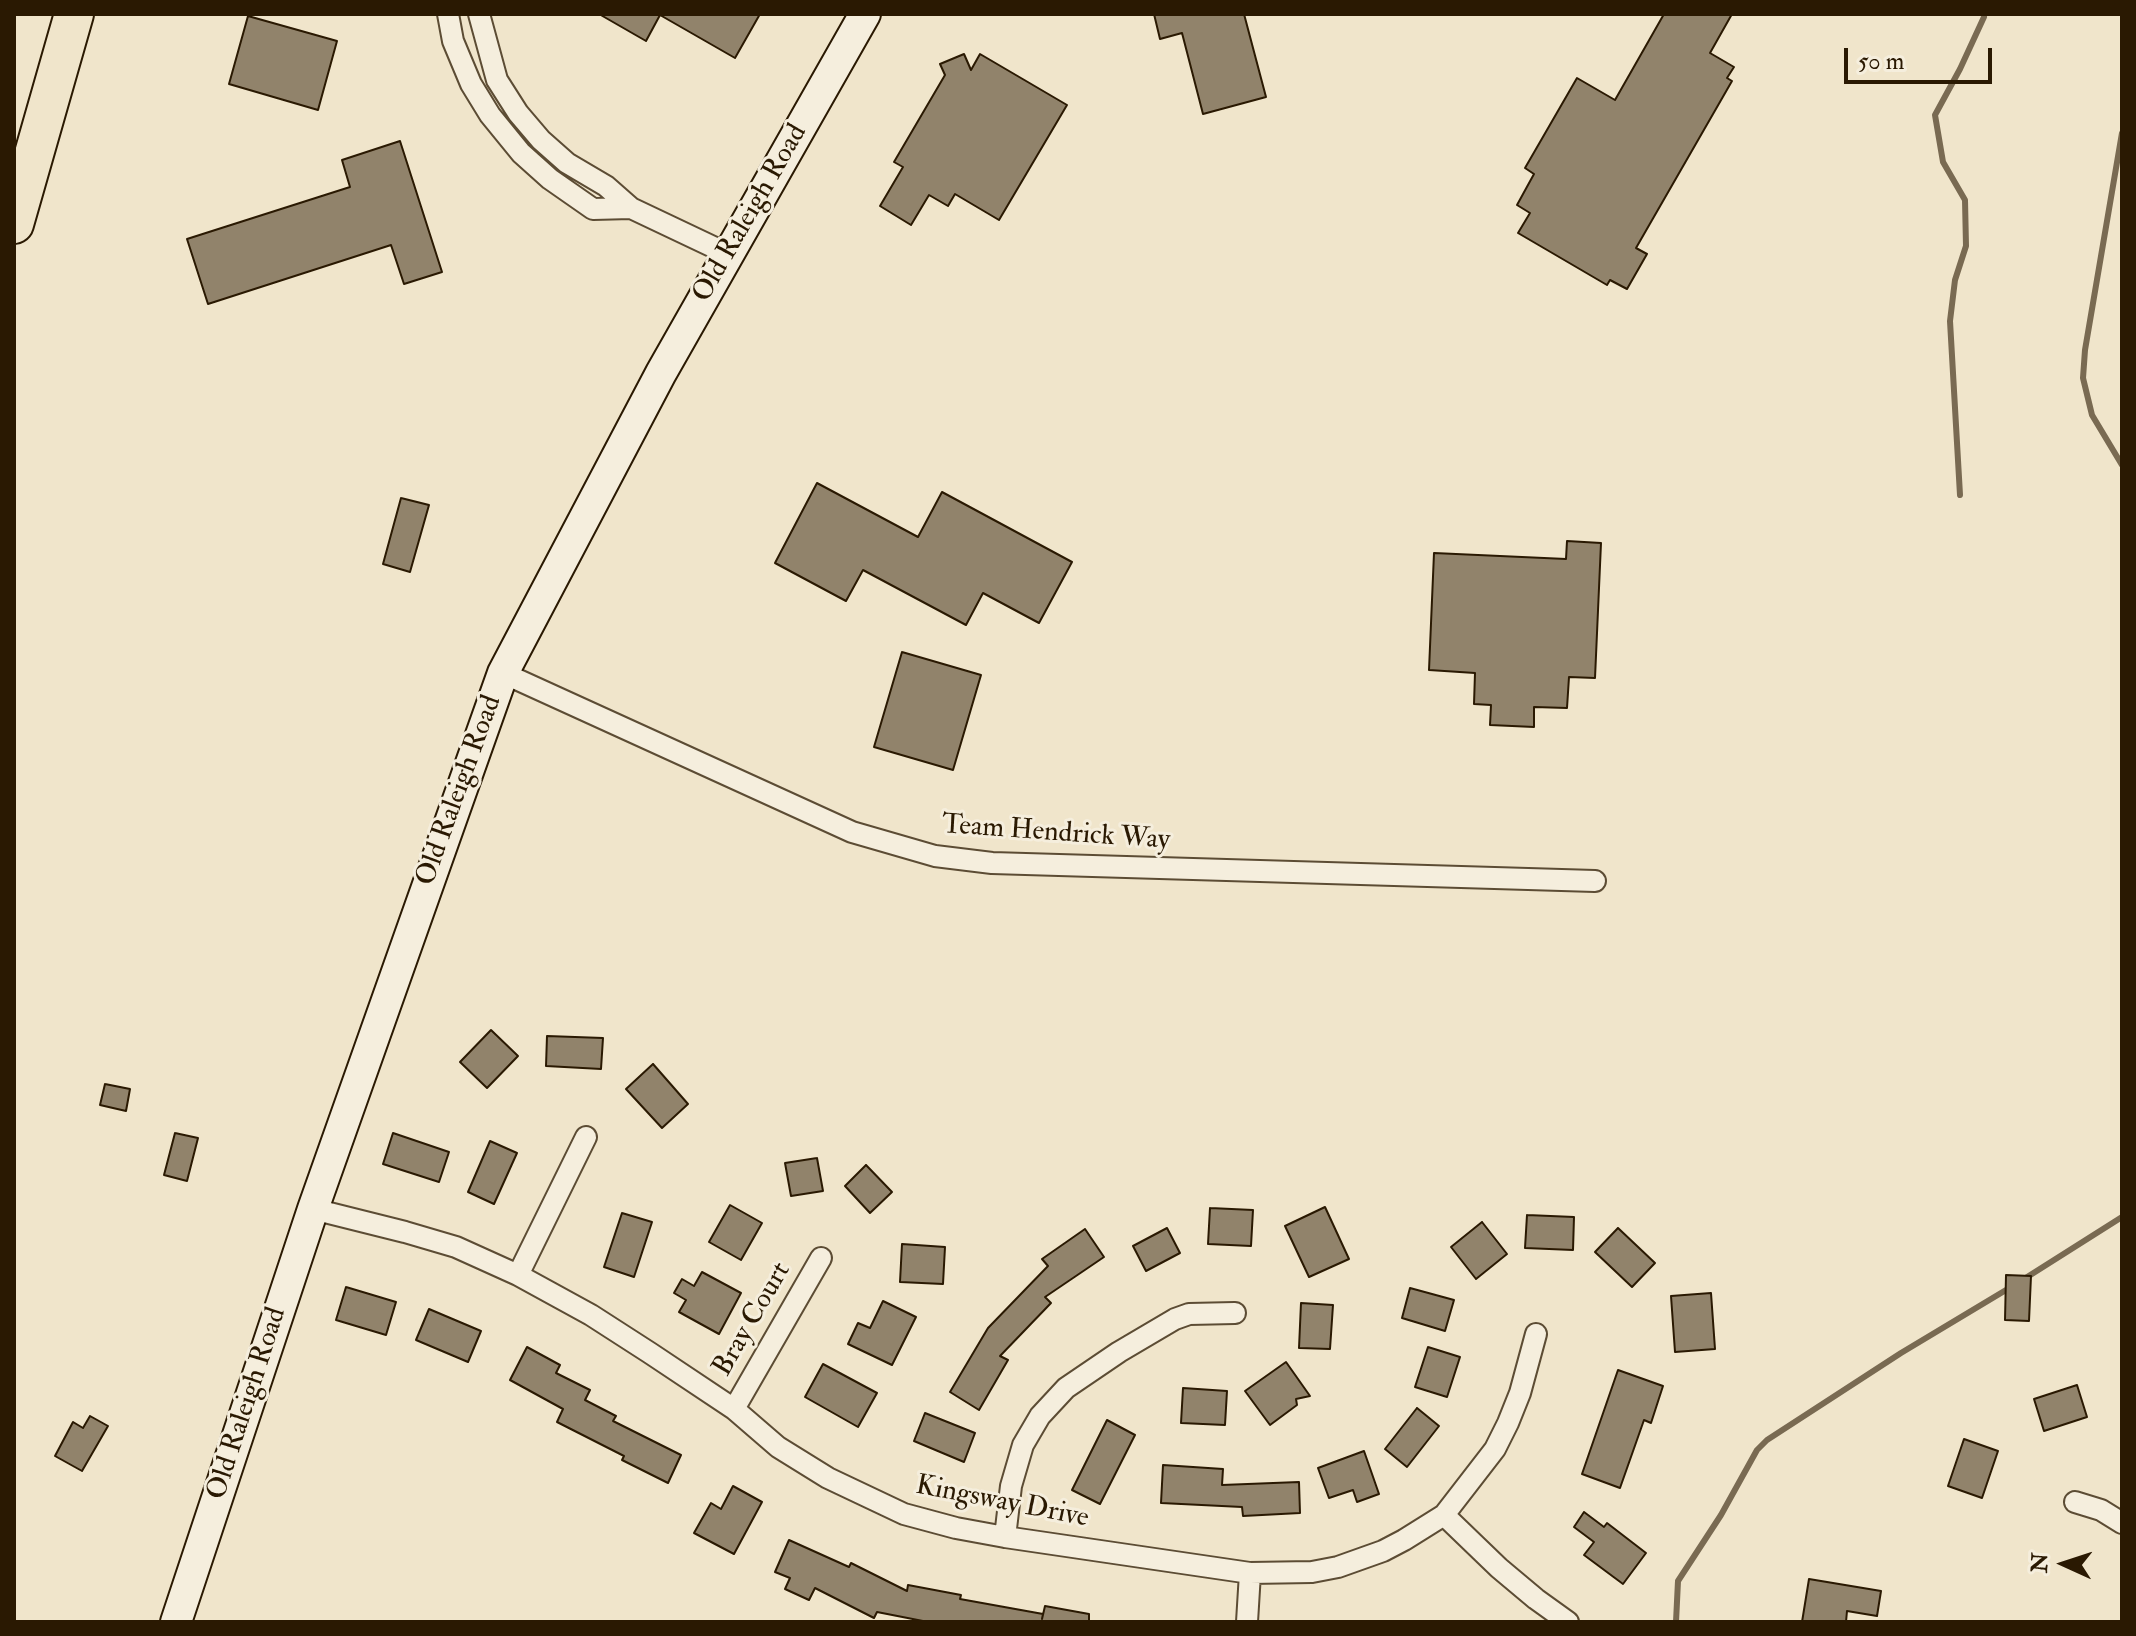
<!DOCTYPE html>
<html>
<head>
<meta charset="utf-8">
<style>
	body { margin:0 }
	#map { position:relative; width:2136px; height:1636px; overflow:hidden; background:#f0e5cb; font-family:"IM FELL Double Pica",serif }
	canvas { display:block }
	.frame { position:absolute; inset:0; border:16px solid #2a1902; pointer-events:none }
	.north { position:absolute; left:2024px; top:1524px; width:80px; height:80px; -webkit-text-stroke:6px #f5eedd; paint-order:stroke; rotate:273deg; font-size:22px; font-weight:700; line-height:32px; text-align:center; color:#2a1902 }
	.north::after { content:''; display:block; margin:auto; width:28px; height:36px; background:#2a1902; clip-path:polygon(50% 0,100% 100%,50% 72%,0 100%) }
	.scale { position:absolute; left:1844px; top:48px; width:148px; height:36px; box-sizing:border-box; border:4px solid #2a1902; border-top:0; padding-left:10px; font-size:24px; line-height:28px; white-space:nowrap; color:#2a1902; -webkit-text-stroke:6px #f5eedd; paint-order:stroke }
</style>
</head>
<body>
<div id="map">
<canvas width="2136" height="1636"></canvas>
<div class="frame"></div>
<div class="north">N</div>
<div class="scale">50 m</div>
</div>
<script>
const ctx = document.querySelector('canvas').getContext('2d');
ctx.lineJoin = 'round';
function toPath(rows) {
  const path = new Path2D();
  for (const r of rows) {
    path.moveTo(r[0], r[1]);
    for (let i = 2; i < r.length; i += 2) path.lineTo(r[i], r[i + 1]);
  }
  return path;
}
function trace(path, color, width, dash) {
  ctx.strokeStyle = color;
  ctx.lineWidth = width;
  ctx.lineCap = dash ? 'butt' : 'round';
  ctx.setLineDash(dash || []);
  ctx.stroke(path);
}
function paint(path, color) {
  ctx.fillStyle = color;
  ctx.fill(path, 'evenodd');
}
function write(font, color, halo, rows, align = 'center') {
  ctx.font = font + ' "IM FELL Double Pica",serif';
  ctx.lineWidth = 6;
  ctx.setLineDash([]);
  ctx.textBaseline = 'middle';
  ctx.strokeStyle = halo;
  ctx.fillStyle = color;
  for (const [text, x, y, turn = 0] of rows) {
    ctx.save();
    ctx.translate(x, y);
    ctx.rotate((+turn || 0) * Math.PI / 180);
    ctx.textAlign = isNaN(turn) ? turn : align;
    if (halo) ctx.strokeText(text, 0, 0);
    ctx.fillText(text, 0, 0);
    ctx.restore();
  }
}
const stream = toPath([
	[2122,133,2085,350,2083,378,2092,415,2122,465],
	[1960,495,1950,321,1955,280,1966,246,1965,200,1943,162,1935,115,1960,69,1984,17],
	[2024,1279,2122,1217],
	[1676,1622,1678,1581,1721,1515,1757,1450,1767,1440,1901,1353,2011,1287]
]);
const building = toPath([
	[599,14,760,14,735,58,660,15,646,41,599,14],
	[1154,14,1244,14,1266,97,1203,114,1182,33,1160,39,1154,14],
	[1664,14,1732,14,1710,53,1734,67,1727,78,1732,81,1636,248,1647,254,1627,289,1610,280,1607,285,1518,233,1530,213,1517,205,1534,174,1525,168,1577,78,1615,100,1664,14],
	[248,16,337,41,318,110,229,84,248,16],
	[964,54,971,70,980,54,1067,105,999,220,955,194,948,206,929,195,911,225,880,206,903,167,894,162,945,75,940,64,964,54],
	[400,141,442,272,404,284,391,245,208,304,187,239,350,187,342,160,400,141],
	[817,483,918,537,942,492,1072,562,1039,623,983,593,966,625,863,570,846,601,775,563,817,483],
	[401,498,429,505,410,572,383,564,401,498],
	[1567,541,1601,543,1595,678,1569,677,1567,708,1534,707,1534,727,1490,725,1491,705,1474,704,1475,673,1429,670,1434,553,1566,559,1567,541],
	[902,652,981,675,953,770,874,747,902,652],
	[491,1030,518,1056,487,1088,460,1062,491,1030],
	[547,1036,603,1038,601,1069,546,1066,547,1036],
	[653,1064,688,1104,662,1128,626,1089,653,1064],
	[105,1084,130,1089,126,1111,100,1105,105,1084],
	[175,1133,198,1138,187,1181,164,1175,175,1133],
	[393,1133,449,1152,439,1182,383,1164,393,1133],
	[490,1141,517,1153,494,1204,468,1192,490,1141],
	[817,1158,823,1191,791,1196,785,1163,817,1158],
	[866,1165,892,1192,870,1213,845,1186,866,1165],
	[730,1205,762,1223,741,1260,709,1242,730,1205],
	[1325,1207,1349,1259,1309,1277,1285,1226,1325,1207],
	[1210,1208,1253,1210,1251,1246,1208,1244,1210,1208],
	[622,1213,652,1222,634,1277,604,1267,622,1213],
	[1527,1215,1574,1217,1573,1250,1525,1248,1527,1215],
	[1482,1222,1507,1254,1476,1279,1451,1247,1482,1222],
	[1167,1228,1180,1253,1146,1271,1133,1246,1167,1228],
	[1618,1228,1655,1263,1632,1287,1595,1252,1618,1228],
	[1085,1229,1104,1257,1045,1297,1051,1303,1000,1356,1008,1360,979,1410,950,1392,988,1328,1048,1266,1042,1259,1085,1229],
	[902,1244,945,1247,943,1284,900,1282,902,1244],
	[702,1272,741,1293,719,1334,679,1312,686,1300,674,1293,682,1279,694,1286,702,1272],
	[2006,1275,2031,1276,2029,1321,2005,1320,2006,1275],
	[346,1287,396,1302,386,1335,336,1320,346,1287],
	[1410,1288,1454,1300,1445,1331,1402,1318,1410,1288],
	[1711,1293,1715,1349,1675,1352,1671,1296,1711,1293],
	[883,1301,916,1317,892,1365,848,1344,858,1323,870,1328,883,1301],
	[1301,1303,1333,1305,1330,1349,1299,1348,1301,1303],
	[429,1309,481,1331,468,1362,416,1340,429,1309],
	[527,1347,560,1365,556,1373,590,1390,585,1400,616,1416,613,1421,681,1455,668,1483,622,1460,624,1456,557,1422,563,1409,510,1380,527,1347],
	[1428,1347,1460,1357,1447,1397,1415,1387,1428,1347],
	[1286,1362,1310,1396,1296,1399,1297,1405,1270,1425,1245,1391,1286,1362],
	[823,1364,877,1393,858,1427,805,1397,823,1364],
	[1618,1370,1663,1386,1651,1423,1644,1420,1620,1488,1582,1474,1618,1370],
	[2077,1385,2087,1417,2044,1431,2034,1399,2077,1385],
	[1183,1388,1227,1391,1225,1425,1181,1423,1183,1388],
	[1417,1408,1439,1426,1407,1467,1385,1449,1417,1408],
	[925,1413,975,1433,964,1462,914,1441,925,1413],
	[90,1416,108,1426,82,1471,55,1456,73,1422,83,1428,90,1416],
	[1107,1420,1135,1435,1100,1504,1072,1490,1107,1420],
	[1964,1439,1998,1451,1982,1498,1948,1486,1964,1439],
	[1364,1451,1379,1494,1357,1502,1353,1490,1329,1498,1318,1468,1364,1451],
	[1163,1465,1223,1469,1222,1485,1299,1482,1300,1513,1243,1516,1242,1507,1161,1503,1163,1465],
	[733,1486,762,1502,734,1554,694,1533,711,1503,721,1509,733,1486],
	[1584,1512,1604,1527,1607,1523,1646,1553,1623,1584,1584,1555,1594,1542,1574,1527,1584,1512],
	[789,1540,849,1567,851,1563,907,1591,908,1585,961,1595,960,1599,1043,1614,1042,1619,1045,1606,1089,1614,1089,1622,928,1622,877,1612,874,1618,815,1588,809,1600,785,1589,790,1578,775,1572,789,1540],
	[1809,1579,1881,1591,1877,1616,1847,1611,1846,1622,1802,1622,1809,1579]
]);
const street = toPath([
	[448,14,453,41,471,84,490,115,521,153,550,179,593,209,631,208],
	[479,14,497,80,518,113,541,140,567,163,606,186,631,208,728,254],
	[503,673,852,832,935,856,992,863,1595,881],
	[313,1209,405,1232,456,1247,518,1275,591,1315,650,1353,734,1409,778,1447,828,1478,904,1514,956,1528,1005,1537,1250,1573,1312,1572,1338,1567,1383,1551,1404,1540,1444,1515,1495,1449,1508,1423,1520,1393,1536,1334],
	[518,1275,586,1137],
	[734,1409,821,1258],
	[2075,1502,2101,1510,2122,1523],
	[1444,1515,1499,1568,1536,1599,1568,1622],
	[1005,1537,1011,1486,1023,1445,1040,1416,1066,1388,1119,1352,1175,1319,1189,1314,1235,1313],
	[1247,1622,1250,1573]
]);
const secondary = toPath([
	[176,1622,313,1209,503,673,661,373,865,14]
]);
const highway = toPath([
	[14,224,74,14]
]);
const streetNames = [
	["Old Raleigh Road",751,214,-60],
	["Old Raleigh Road",460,791,-70],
	["Team Hendrick Way",1056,834,4],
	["Bray Court",753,1320,-60],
	["Old Raleigh Road",248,1404,-72],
	["Kingsway Drive",1002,1503,11]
];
trace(stream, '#796a52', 6);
paint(building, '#91836b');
trace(building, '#2a1902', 2);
trace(street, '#5c4c34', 24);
trace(secondary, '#2a1902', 34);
trace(highway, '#2a1902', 42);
trace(street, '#f5eedd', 20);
trace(secondary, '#f5eedd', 30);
trace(highway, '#f0e5cb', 38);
write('28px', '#2a1902', '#f5eedd', streetNames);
</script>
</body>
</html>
